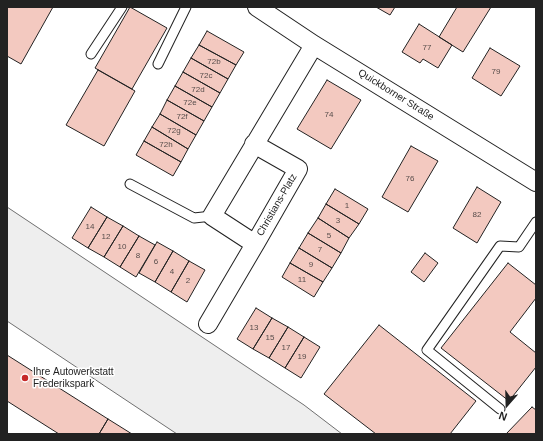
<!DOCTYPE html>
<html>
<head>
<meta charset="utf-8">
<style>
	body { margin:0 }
	#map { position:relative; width:543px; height:441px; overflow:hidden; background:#fff; font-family:Helvetica,sans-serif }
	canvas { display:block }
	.frame { position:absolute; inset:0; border:8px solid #222; pointer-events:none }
	.north { position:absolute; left:487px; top:385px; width:40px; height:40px; -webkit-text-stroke:3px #fff; paint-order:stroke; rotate:200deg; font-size:11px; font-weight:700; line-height:16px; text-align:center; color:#222 }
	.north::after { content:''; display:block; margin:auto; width:14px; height:18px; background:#222; clip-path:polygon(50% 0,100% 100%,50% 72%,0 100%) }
</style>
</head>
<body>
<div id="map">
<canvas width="543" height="441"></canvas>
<div class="frame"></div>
<div class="north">N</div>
</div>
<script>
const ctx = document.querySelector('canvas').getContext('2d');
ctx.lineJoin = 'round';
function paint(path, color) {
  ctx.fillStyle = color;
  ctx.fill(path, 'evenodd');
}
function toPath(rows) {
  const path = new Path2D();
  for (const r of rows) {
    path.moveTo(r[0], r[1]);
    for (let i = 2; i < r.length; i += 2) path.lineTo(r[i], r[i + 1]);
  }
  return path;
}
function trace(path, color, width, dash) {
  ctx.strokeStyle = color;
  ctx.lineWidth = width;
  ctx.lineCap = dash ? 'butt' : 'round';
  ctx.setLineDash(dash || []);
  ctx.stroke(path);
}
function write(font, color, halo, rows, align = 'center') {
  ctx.font = font + ' Helvetica,sans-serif';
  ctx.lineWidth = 3;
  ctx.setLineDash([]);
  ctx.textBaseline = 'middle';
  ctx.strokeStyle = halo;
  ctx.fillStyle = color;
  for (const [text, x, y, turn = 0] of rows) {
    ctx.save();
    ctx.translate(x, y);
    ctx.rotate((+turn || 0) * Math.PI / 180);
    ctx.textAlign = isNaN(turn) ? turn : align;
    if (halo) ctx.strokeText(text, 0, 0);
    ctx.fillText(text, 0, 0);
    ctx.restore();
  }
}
const green = toPath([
	[7,207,304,405,342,434,177,434,7,321,7,207]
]);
const building = toPath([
	[7,7,53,7,21,64,7,56,7,7],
	[130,7,167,28,132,89,95,68,130,7],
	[376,7,395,7,390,15,376,7],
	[457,7,491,7,463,52,439,37,457,7],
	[419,24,452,45,438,68,423,59,420,63,402,52,419,24],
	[207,31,244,52,236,65,199,45,207,31],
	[199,45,236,65,228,79,191,58,199,45],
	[490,48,520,66,501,96,472,78,490,48],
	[191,58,228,79,220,93,183,72,191,58],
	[98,70,135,91,104,146,66,125,98,70],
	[183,72,220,93,212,107,175,86,183,72],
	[327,80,361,100,331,149,297,129,327,80],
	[175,86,212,107,204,121,167,100,175,86],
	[167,100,204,121,196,135,160,114,167,100],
	[160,114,196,135,188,149,152,127,160,114],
	[152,127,188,149,181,162,144,141,152,127],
	[144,141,181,162,173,176,136,155,144,141],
	[411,146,438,161,408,212,382,197,411,146],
	[477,187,501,202,477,243,453,228,477,187],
	[335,189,368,209,359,224,326,204,335,189],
	[326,204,359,224,349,238,318,218,326,204],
	[91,207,107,217,88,248,72,238,91,207],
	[107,217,123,226,104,257,88,248,107,217],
	[318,218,349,238,341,253,308,233,318,218],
	[123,226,139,236,120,267,104,257,123,226],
	[308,233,341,253,332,268,299,248,308,233],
	[139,236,155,245,136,277,120,267,139,236],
	[157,242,173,251,155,282,139,273,157,242],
	[299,248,332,268,323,282,290,263,299,248],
	[173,251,189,261,171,292,155,282,173,251],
	[425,253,438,263,424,282,411,272,425,253],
	[189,261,205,270,187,302,171,292,189,261],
	[290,263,323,282,314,297,282,277,290,263],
	[508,263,536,285,536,298,510,332,536,353,536,367,509,401,441,348,508,263],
	[256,308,272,318,253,349,237,339,256,308],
	[272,318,288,327,269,358,253,349,272,318],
	[379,325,476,401,450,434,376,434,324,394,379,325],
	[288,327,304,337,285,368,269,358,288,327],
	[304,337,320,347,301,378,285,368,304,337],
	[7,355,108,419,99,434,59,434,7,401,7,355],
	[532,407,536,410,536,434,506,434,532,407],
	[108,419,132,434,99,434,108,419]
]);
const lane = toPath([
	[91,54,122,7],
	[158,64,186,7],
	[130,184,194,218,212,216],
	[500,409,427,350,500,246,519,247,536,222]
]);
const street = toPath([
	[257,7,314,45,536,182],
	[254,144,298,169,255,244],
	[208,324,255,244,212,216,314,45]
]);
const markers = [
	[25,378,4,"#c62828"]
];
const numberNames = [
	["77",427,48],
	["72b",214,62],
	["79",496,72],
	["72c",206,76],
	["72d",198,90],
	["72e",190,103],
	["74",329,115],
	["72f",182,117],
	["72g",174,131],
	["72h",166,145],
	["76",410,179],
	["1",347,206],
	["82",477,215],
	["3",338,221],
	["14",90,227],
	["5",329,236],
	["12",106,237],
	["10",122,247],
	["7",320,250],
	["8",138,256],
	["6",156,262],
	["9",311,265],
	["4",172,272],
	["11",302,280],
	["2",188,281],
	["13",254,328],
	["15",270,338],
	["17",286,348],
	["19",302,357]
];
const streetNames = [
	["Quickborner Straße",396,95,32],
	["Christians-Platz",277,205,-60]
];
const poiNames = [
	["Ihre Autowerkstatt",33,372],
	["Frederikspark",33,384]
];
paint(green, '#eee');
trace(green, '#6f6f6f', 1);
paint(building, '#f3c9c0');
trace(building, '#222', 1);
trace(lane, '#222', 11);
trace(street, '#222', 20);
trace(lane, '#fff', 9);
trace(street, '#fff', 18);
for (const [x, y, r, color] of markers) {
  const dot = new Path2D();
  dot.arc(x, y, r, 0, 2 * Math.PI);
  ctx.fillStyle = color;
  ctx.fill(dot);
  trace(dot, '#fff', 1.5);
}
write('8px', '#564c4a', null, numberNames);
write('10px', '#222', '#fff', streetNames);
write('10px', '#222', '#fff', poiNames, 'left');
</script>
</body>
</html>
